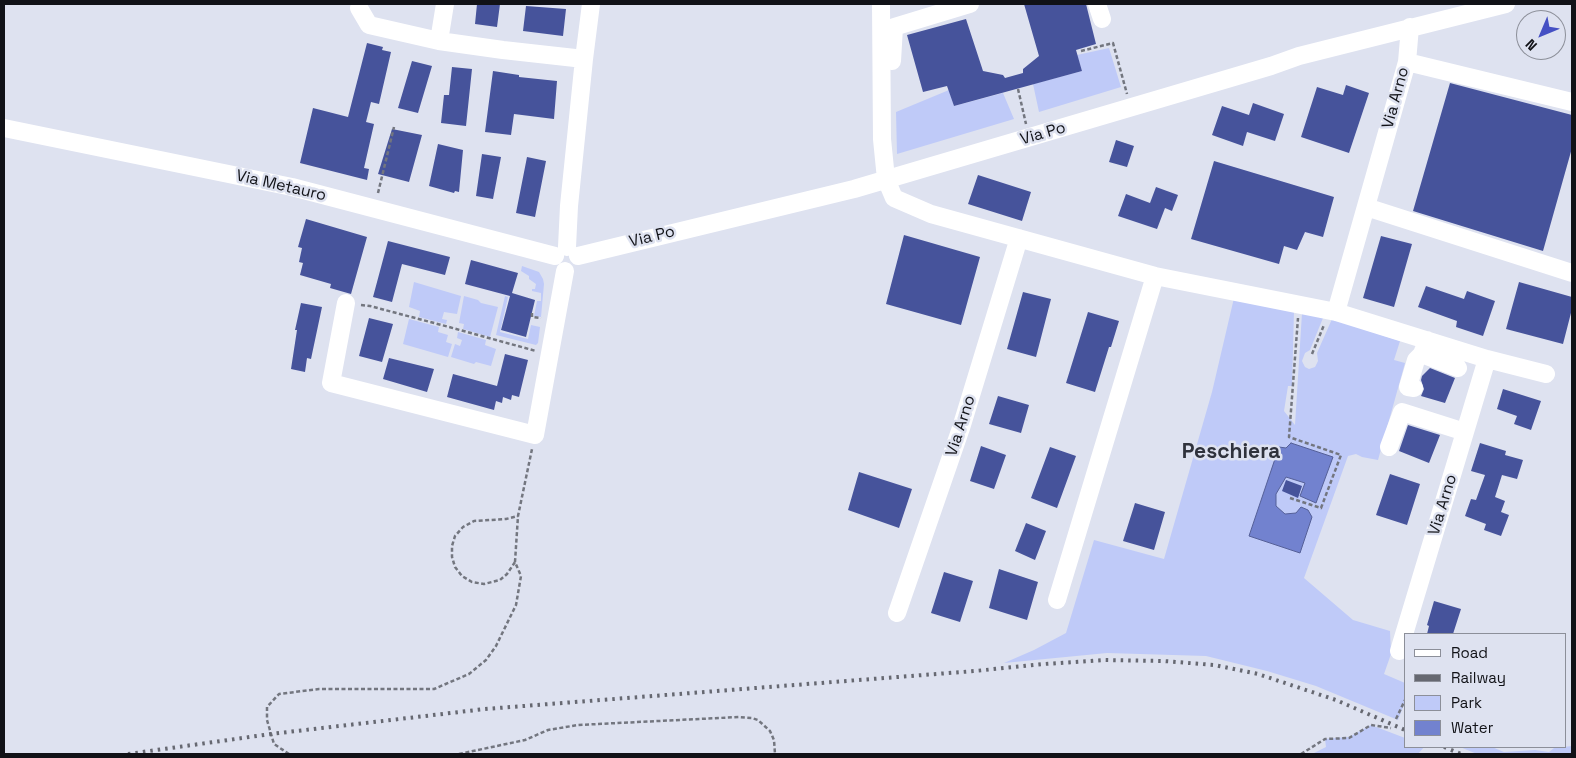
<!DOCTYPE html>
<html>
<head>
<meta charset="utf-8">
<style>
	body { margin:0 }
	#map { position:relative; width:1576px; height:758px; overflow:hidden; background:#dee2f0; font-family:"Space Grotesk",sans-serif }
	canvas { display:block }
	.frame { position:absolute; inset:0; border:5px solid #111217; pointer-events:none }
	.legend { position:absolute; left:1404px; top:633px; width:162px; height:115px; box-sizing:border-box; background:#dee2f0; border:1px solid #8c8f99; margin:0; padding:6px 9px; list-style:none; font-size:15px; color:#111217 }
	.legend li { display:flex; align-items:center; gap:10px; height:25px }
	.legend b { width:25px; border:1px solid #8c8f99 }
	.north { position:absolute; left:1516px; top:10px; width:50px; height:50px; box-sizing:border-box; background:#dee2f0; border:1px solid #8c8f99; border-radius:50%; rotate:225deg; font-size:14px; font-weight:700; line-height:20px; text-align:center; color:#111217 }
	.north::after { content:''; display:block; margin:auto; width:18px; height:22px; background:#4550c4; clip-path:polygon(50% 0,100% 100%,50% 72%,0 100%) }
</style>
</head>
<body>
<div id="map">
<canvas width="1576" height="758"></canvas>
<div class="frame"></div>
<ul class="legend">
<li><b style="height:6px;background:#fff"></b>Road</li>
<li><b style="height:6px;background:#666871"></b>Railway</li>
<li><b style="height:14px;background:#bfcaf8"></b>Park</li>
<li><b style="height:14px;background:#7282cf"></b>Water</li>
</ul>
<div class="north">N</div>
</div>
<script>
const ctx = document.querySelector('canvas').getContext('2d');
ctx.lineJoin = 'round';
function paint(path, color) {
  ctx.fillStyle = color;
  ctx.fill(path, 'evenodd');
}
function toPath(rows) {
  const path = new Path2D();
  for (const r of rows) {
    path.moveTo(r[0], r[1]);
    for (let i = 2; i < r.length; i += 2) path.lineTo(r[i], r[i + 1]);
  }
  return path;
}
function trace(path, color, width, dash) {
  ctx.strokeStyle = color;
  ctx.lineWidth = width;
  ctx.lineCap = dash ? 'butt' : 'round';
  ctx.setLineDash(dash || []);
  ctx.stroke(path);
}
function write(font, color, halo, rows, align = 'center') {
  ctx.font = font + ' "Space Grotesk",sans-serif';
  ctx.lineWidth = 5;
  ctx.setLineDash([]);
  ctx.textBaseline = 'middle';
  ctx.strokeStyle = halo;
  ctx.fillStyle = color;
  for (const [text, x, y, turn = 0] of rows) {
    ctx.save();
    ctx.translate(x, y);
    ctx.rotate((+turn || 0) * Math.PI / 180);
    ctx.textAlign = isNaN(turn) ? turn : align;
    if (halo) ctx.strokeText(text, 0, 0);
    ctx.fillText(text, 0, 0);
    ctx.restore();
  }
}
const green = toPath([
	[1109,48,1121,87,1039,112,1033,84,1082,71,1077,55],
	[949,90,954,106,1003,93,1014,119,897,154,896,112],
	[522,266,539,272,543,279,544,284,541,317,534,316,537,301,541,301,541,293,532,291,532,289,535,289,536,284,529,279,529,276,521,271],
	[414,282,461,296,457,314,444,312,442,319,447,320,446,324,419,317,420,311,409,307],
	[464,296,478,300,481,303,498,307,490,337,463,329,464,324,459,323],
	[505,296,508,297,500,332,528,339,531,325,540,327,538,343,536,345,496,335],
	[1234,298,1294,311,1292,386,1288,386,1284,411,1295,425,1302,313,1323,318,1310,350,1305,353,1302,361,1305,367,1309,369,1315,367,1318,361,1317,353,1332,319,1400,341,1394,360,1405,363,1378,460,1362,457,1356,454,1348,456,1304,578,1353,620,1390,631,1391,654,1384,674,1405,683,1405,702,1398,720,1316,686,1267,671,1206,656,1107,653,1004,663,1034,650,1066,633,1094,540,1164,559,1212,392],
	[409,319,439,327,438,332,448,335,446,342,452,344,448,357,403,344],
	[458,332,486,340,485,345,496,349,491,366,476,362,474,364,451,357,455,344,460,346,462,340,457,338],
	[1371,725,1405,738,1405,747,1424,747,1418,754,1312,754,1326,747,1325,739,1349,737],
	[1572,746,1572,754,1477,754,1460,747,1492,747,1504,752,1535,750,1549,752,1554,748]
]);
const water = toPath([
	[1291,443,1333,457,1316,503,1300,496,1305,483,1286,477,1276,494,1276,506,1285,514,1296,513,1301,507,1308,510,1312,517,1300,553,1249,536,1279,447,1286,448,1291,443]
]);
const building = toPath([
	[477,4,500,4,497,27,475,24],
	[1024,4,1086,4,1096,44,1076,50,1082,71,954,106,947,86,923,92,907,35,966,19,983,71,1003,75,1005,78,1023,73,1023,69,1039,56],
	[526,6,566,9,563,36,523,31],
	[367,43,383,47,382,50,391,52,379,104,371,102,366,122,374,124,364,168,369,169,367,180,300,163,313,108,348,117],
	[412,61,432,66,418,113,398,108],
	[452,67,472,69,466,126,441,123,444,95,449,95],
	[493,71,519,75,519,77,557,81,554,119,514,114,511,135,485,132],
	[1450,83,1572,115,1572,148,1543,251,1413,211],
	[1346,85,1369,93,1349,153,1301,137,1317,87,1343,95],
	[1253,103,1284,114,1275,141,1247,132,1243,146,1212,135,1222,106,1249,115],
	[392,129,422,135,409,182,378,174],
	[1116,140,1134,146,1127,167,1109,162],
	[438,144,463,150,459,192,455,191,454,193,429,186],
	[482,154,501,157,493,199,476,196],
	[527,157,546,161,535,217,516,213],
	[1214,161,1334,197,1323,237,1305,232,1297,250,1284,246,1279,264,1191,239],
	[978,175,1031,192,1022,221,968,204],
	[1156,187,1178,195,1172,211,1165,208,1157,229,1118,216,1126,194,1150,203],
	[306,219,367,237,351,294,330,288,331,284,300,275,303,263,299,262,302,248,298,247],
	[904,235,980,257,961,325,886,304],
	[1381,236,1412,244,1394,307,1363,298],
	[388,241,450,257,445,275,402,264,392,302,373,297],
	[471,260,518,273,512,293,535,300,526,337,501,330,510,296,465,284],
	[1519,282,1572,297,1572,309,1563,344,1506,329],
	[1426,286,1464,299,1467,291,1495,301,1483,336,1456,327,1457,321,1418,307],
	[1023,292,1051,299,1036,357,1007,349],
	[301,303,322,307,311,359,307,358,305,372,291,369,297,330,295,330],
	[1088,312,1119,321,1111,347,1109,347,1095,392,1066,383],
	[369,318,393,324,382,362,359,356],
	[505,354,528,360,519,397,512,395,511,400,503,397,502,403,496,401,494,410,447,397,453,374,497,386],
	[389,358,434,369,427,392,383,379],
	[1430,368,1455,378,1445,403,1421,396,1424,389,1421,380,1422,376],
	[1503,389,1541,401,1531,430,1514,424,1517,416,1497,409],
	[998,396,1029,405,1021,433,989,424],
	[1408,425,1440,435,1429,463,1399,451],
	[1480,443,1506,451,1505,455,1523,460,1517,479,1502,475,1495,497,1505,501,1501,512,1509,515,1501,536,1484,530,1486,524,1465,516,1471,499,1476,500,1485,475,1471,471],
	[981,446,1006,455,994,489,970,481],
	[1050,447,1076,456,1057,508,1031,498],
	[859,472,912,489,899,528,848,510],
	[1390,474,1420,484,1407,525,1376,515],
	[1286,480,1302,486,1298,498,1282,491],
	[1135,503,1165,512,1154,550,1123,541],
	[1026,523,1046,531,1035,560,1015,551],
	[999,569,1038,582,1027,620,989,608],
	[944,572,973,581,960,622,931,613],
	[1434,601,1461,609,1453,634,1427,634,1429,626,1427,625]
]);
const path = toPath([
	[1081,51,1113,43,1127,94],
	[1018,89,1026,124],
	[378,193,394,127],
	[361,305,370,306,449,327,536,351],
	[532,313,532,317,541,318],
	[1312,354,1324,325],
	[1290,498,1321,508,1341,455,1289,437,1298,318],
	[515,562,507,574,500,580,484,584,472,582,462,576,455,567,452,557,452,546,455,536,463,527,474,521,506,519,518,516],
	[1396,719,1405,700],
	[289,754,274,744,267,720,267,707,279,694,319,689,434,689,469,674,486,660,496,646,516,605,521,576,515,562,518,516,532,449],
	[459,754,525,740,548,730,578,725,739,717,752,718,758,720,770,731,774,740,775,754],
	[1301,754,1325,739,1349,738,1371,725,1391,728]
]);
const minor = toPath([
	[881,4,882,139,886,179,894,198,931,214,1155,276,1336,312,1487,359,1546,374],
	[1097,4,1102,19],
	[359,8,369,25,439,41,503,50,584,59],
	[439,41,445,4],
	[892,61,894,27,970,4],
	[1407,62,1572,102],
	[4,128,292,187,555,256],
	[1366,207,1572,273],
	[567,247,569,206,584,59,591,4],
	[578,256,854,189,1271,66,1299,56,1506,4],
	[346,303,331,383,535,435,565,271],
	[1336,312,1407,62,1410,27],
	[1422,354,1458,368],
	[1414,388,1408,387,1416,360,1422,354,1427,340],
	[1389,447,1402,412,1465,432],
	[1057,600,1155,276],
	[897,613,961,428,1019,238],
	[1399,651,1487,359]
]);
const rail = toPath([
	[1444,747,1461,754],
	[128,754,271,734,485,709,975,671,1044,664,1104,660,1164,661,1214,665,1258,674,1336,700,1405,730]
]);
const streetNames = [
	["Via Arno",1396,98,-75],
	["Via Po",1043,134,-16],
	["Via Metauro",281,186,13],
	["Via Po",652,237,-14],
	["Via Arno",961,426,-72],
	["Via Arno",1443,505,-73]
];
const districtNames = [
	["Peschiera",1231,452]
];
paint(green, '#bfcaf8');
paint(water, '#7282cf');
trace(water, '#556098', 1);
paint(building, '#46539b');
trace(path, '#73767f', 2.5, [4, 2.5]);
trace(minor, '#fff', 18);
trace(rail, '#666871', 4, [2.5, 5]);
write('16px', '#111217', '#dee2f0', streetNames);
write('bold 21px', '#2f323c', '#dee2f0', districtNames);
</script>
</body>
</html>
